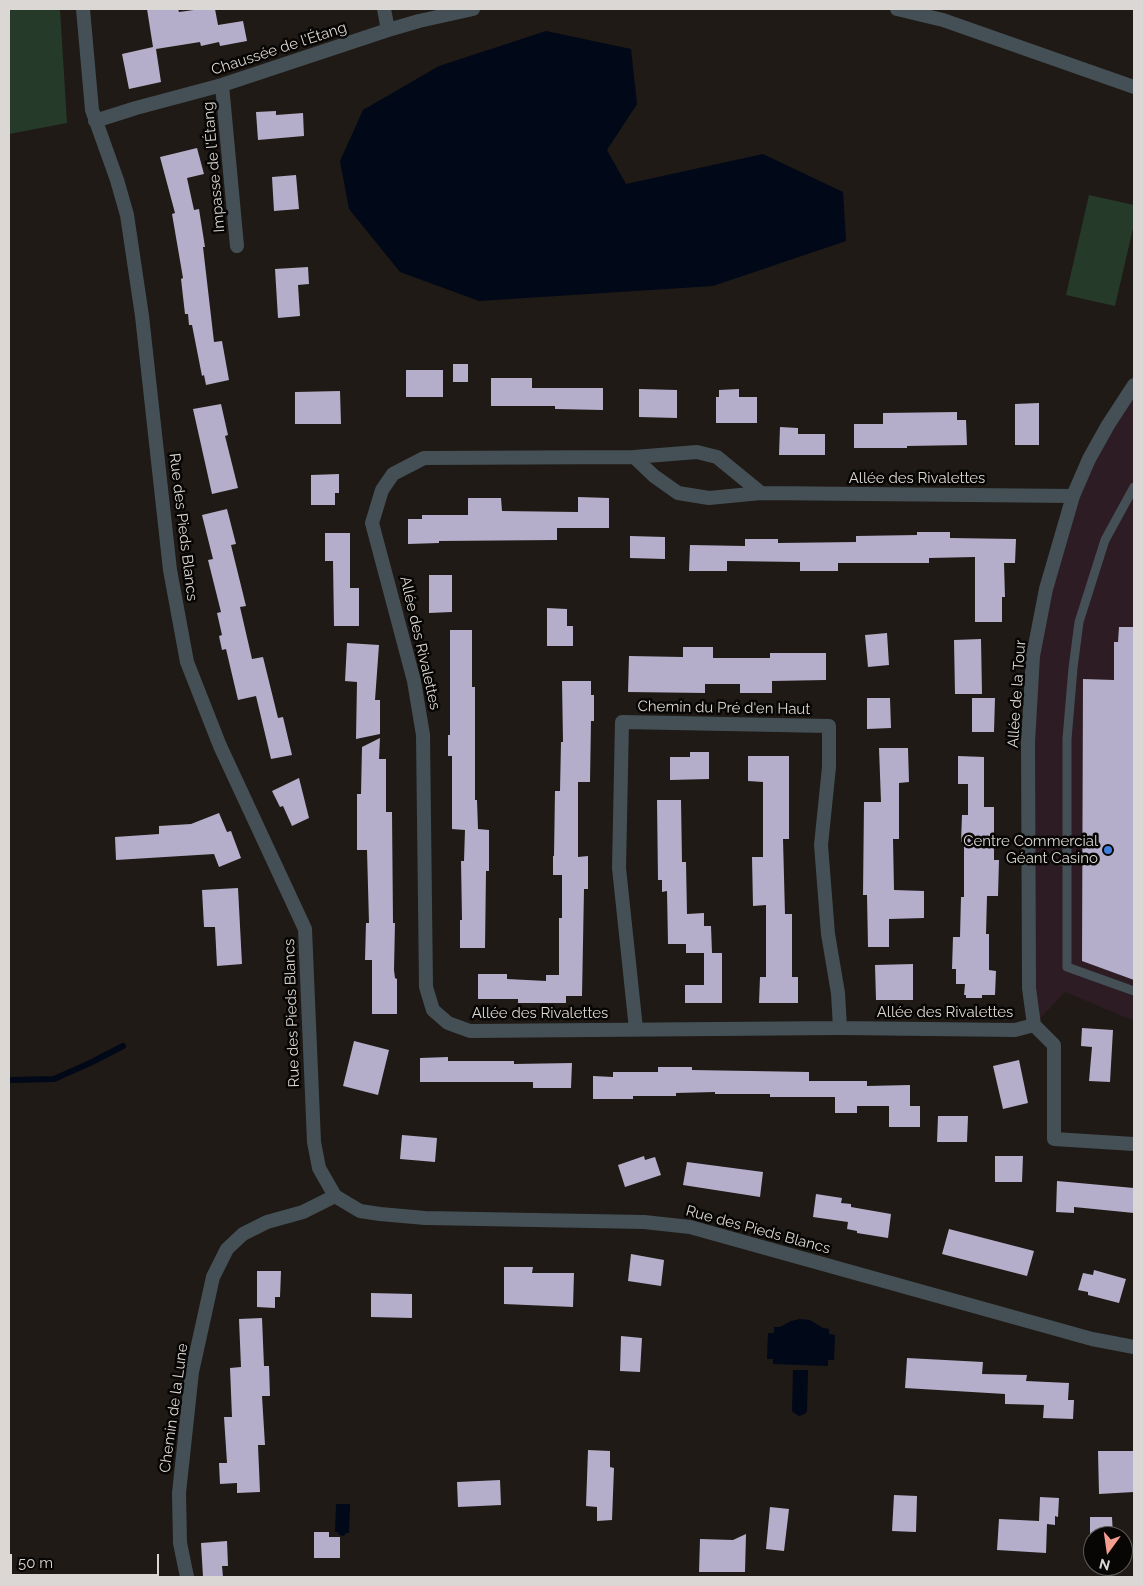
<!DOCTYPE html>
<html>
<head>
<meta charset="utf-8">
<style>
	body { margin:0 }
	#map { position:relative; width:1143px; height:1586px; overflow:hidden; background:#1f1a15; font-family:Raleway,sans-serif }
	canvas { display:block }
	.frame { position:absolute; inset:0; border:10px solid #dbd7d4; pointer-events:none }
	.north { position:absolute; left:1083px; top:1526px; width:50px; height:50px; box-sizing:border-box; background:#070604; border:1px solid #5c5a57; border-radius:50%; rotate:194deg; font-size:14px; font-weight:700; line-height:20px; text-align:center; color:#dbd7d4 }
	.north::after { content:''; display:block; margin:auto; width:18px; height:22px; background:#f59d8e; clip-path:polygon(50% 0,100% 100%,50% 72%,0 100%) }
	.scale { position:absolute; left:10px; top:1554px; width:149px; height:22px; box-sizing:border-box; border:2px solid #dbd7d4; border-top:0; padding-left:6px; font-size:15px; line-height:18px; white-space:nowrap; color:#dbd7d4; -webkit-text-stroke:4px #070604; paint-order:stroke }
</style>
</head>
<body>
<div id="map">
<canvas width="1143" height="1586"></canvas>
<div class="frame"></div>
<div class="north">N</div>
<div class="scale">50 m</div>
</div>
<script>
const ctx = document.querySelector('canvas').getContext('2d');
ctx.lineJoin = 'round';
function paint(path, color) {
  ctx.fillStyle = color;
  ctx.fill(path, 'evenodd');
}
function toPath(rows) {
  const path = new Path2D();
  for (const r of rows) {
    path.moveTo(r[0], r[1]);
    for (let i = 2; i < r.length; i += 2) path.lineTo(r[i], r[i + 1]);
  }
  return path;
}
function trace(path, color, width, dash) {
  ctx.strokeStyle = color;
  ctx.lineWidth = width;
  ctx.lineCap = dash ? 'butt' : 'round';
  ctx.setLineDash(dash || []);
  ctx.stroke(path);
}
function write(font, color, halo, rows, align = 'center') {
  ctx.font = font + ' Raleway,sans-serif';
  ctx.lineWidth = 5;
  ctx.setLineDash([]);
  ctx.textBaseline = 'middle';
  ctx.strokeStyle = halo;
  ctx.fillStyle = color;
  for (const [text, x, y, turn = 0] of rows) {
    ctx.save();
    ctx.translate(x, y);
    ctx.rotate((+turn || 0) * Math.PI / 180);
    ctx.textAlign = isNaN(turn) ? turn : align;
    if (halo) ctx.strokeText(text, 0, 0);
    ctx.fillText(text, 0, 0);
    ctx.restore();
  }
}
const commercial = toPath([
	[1134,385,1134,1021,1065,992,1034,1025,1033,656,1073,496]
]);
const green = toPath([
	[9,9,60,9,67,123,9,134],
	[1089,195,1134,205,1134,224,1115,306,1066,295]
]);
const water = toPath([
	[546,31,631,49,637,104,607,150,626,184,763,154,843,192,846,241,713,286,479,301,400,272,349,209,340,161,363,110,439,66],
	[800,1319,810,1320,823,1328,829,1329,829,1334,835,1335,834,1360,828,1360,828,1366,773,1364,773,1359,767,1359,768,1333,774,1333,774,1327,780,1327,791,1321],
	[793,1370,808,1370,807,1411,805,1414,799,1416,794,1413,792,1411],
	[336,1504,350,1504,349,1533,346,1533,344,1536,339,1535,338,1532,335,1532]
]);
const stream = toPath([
	[9,1080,54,1079,90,1063,123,1046]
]);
const building = toPath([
	[147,9,178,9,179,12,201,9,215,9,218,25,243,21,247,41,220,46,219,42,201,46,200,42,156,49,161,82,129,89,122,54,153,47],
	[276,111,276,115,303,113,304,136,258,140,256,112],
	[197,148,204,174,187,178,194,210,199,209,205,247,203,247,214,342,222,341,229,380,206,385,204,375,202,376,192,325,189,325,188,314,185,314,181,279,183,278,172,214,175,213,160,157],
	[296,175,299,209,274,211,272,177],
	[308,267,309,284,298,285,300,316,278,318,275,269],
	[453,364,468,364,468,382,453,382],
	[406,370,443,370,443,397,406,397],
	[491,378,532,378,532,388,603,388,603,410,555,409,555,406,491,406],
	[639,389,677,390,677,418,639,417],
	[739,389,739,397,757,397,757,423,716,423,716,397,719,397,719,390],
	[340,391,341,424,295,424,295,392],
	[1039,403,1039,445,1015,445,1015,404],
	[221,404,228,435,225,436,238,488,212,494,193,409],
	[957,412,957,420,966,420,967,445,907,446,907,448,854,448,854,424,883,424,883,413],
	[780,427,798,428,798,434,825,434,825,455,779,455],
	[339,474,339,493,335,493,335,505,311,505,311,475],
	[578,497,609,498,609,528,557,528,557,540,439,541,439,543,408,544,408,519,422,519,422,515,468,515,468,498,501,498,502,511,578,512],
	[227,509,236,544,231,545,246,606,240,607,252,659,263,657,278,718,283,717,292,755,271,759,256,696,238,700,226,649,222,650,219,636,222,635,217,613,221,612,208,560,213,559,202,515],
	[917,532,950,532,950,538,1016,539,1015,563,1004,563,1005,597,1002,597,1002,622,975,622,975,557,929,558,929,563,838,563,838,571,800,571,800,562,727,561,727,571,689,571,690,545,745,546,745,539,778,539,778,543,856,542,856,536,917,535],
	[325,533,350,533,350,588,359,588,359,626,334,626,333,561,325,561],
	[630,536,665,537,665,559,630,558],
	[429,575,452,575,452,612,429,613],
	[547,608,567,609,567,626,573,626,573,646,547,646],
	[1119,627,1134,627,1134,980,1082,961,1083,679,1114,680,1114,642,1118,642],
	[450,630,472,630,472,687,475,687,475,800,477,800,478,829,489,830,489,871,486,871,485,948,460,948,460,920,462,920,461,861,464,861,465,830,452,829,452,756,448,756,448,735,450,735],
	[887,633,889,665,868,667,865,635],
	[981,639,982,694,955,694,954,640],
	[347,643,379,645,375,700,380,700,380,734,356,739,357,682,345,681],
	[683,647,713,647,713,658,770,658,770,653,826,653,826,680,772,681,772,693,740,693,740,684,705,684,705,693,628,692,629,656,683,657],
	[562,681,591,681,591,695,594,695,594,721,591,721,590,782,578,782,578,857,588,856,588,889,584,889,582,996,566,996,566,1003,518,1003,518,999,478,999,478,974,507,974,507,979,546,981,546,975,559,975,559,918,562,918,562,875,553,875,553,856,554,856,555,791,560,791,561,742,563,742],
	[867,698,890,698,891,728,867,729],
	[972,698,995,698,994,732,972,732],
	[380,738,379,759,386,759,386,812,392,812,393,923,395,923,394,970,395,978,397,979,397,1014,372,1014,372,960,365,960,366,923,369,923,367,850,357,850,357,794,361,794,362,747],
	[879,748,908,748,909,782,899,783,899,839,893,839,894,890,924,891,924,918,889,919,889,947,868,947,867,895,863,895,864,802,881,802],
	[690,752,709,752,709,779,670,780,670,757,690,757],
	[748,756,789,756,789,839,783,839,785,914,792,914,792,977,798,977,798,1003,759,1003,760,977,766,977,766,905,753,906,752,857,763,857,763,782,748,781],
	[958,756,984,757,984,807,994,807,994,860,999,860,998,896,987,896,986,934,989,934,989,970,996,971,995,995,982,995,982,998,966,998,966,995,964,995,965,984,956,984,956,969,952,969,953,937,960,937,961,897,964,897,964,842,961,842,962,815,968,815,968,784,958,784],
	[299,778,309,818,292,826,283,806,280,807,272,791],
	[657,800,681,800,682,862,686,862,687,914,704,913,704,926,711,926,712,953,686,953,686,944,668,944,667,891,662,892,662,880,658,880],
	[219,813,227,832,231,831,241,858,219,867,214,854,116,860,115,837,159,834,159,826,191,824],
	[238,888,242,964,217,966,215,927,204,927,202,890],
	[704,953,722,953,722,1003,685,1003,685,985,704,985],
	[913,964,913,1000,876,1000,875,965],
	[1082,1028,1113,1030,1110,1082,1089,1081,1092,1047,1081,1046],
	[354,1041,389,1050,378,1095,343,1086],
	[448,1057,448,1061,514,1061,514,1064,572,1063,571,1088,533,1088,533,1082,420,1082,420,1058],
	[1019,1060,1028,1103,1003,1109,993,1066],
	[658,1067,692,1067,692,1070,809,1072,809,1081,867,1081,867,1086,910,1085,910,1106,920,1106,920,1127,889,1127,889,1106,857,1106,857,1113,835,1113,835,1097,770,1097,770,1094,715,1094,715,1092,676,1093,676,1096,633,1096,633,1099,593,1099,593,1076,613,1077,613,1072,658,1072],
	[938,1116,968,1116,967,1142,937,1142],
	[402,1135,437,1138,435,1162,400,1159],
	[644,1156,645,1160,655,1157,661,1175,625,1187,618,1165],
	[995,1156,1023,1156,1022,1182,995,1182],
	[687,1162,763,1172,760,1197,683,1185],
	[1057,1181,1134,1188,1134,1213,1074,1207,1074,1213,1056,1212],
	[816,1194,842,1198,841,1203,851,1204,851,1207,891,1214,888,1238,857,1233,857,1231,847,1229,848,1222,813,1217],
	[949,1229,1034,1251,1027,1276,942,1254],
	[631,1254,664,1260,661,1286,628,1281],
	[504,1267,533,1267,532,1273,574,1273,573,1307,504,1304],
	[1094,1270,1126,1279,1119,1303,1088,1295,1088,1292,1078,1290,1083,1273,1093,1275],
	[257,1271,281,1271,280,1297,275,1297,275,1308,257,1307],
	[371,1293,412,1294,412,1318,371,1317],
	[262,1318,264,1366,269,1366,270,1396,262,1396,265,1445,258,1445,260,1492,237,1493,237,1483,220,1484,219,1463,227,1463,224,1417,232,1417,230,1368,241,1367,239,1319],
	[621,1336,642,1338,640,1372,620,1371],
	[907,1358,983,1362,982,1374,1027,1375,1026,1381,1069,1383,1068,1400,1074,1400,1073,1419,1043,1418,1044,1405,1005,1404,1005,1394,905,1388],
	[588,1450,610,1451,610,1467,614,1468,612,1520,597,1521,597,1507,586,1506],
	[1098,1451,1134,1451,1134,1492,1099,1494],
	[500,1480,501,1505,458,1507,457,1482],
	[894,1495,917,1496,916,1532,892,1531],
	[1040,1497,1059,1498,1058,1517,1055,1516,1055,1525,1047,1524,1046,1553,997,1550,999,1519,1039,1521],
	[770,1507,789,1509,784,1551,766,1549],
	[1090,1517,1112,1517,1113,1536,1090,1536],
	[314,1532,329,1532,329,1537,340,1537,340,1558,314,1558],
	[746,1534,745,1572,699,1572,700,1539,733,1540],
	[227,1541,228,1566,222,1566,223,1577,203,1577,201,1543]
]);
const service = toPath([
	[1134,487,1105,540,1079,622,1073,668,1067,739,1067,967,1134,991]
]);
const minor = toPath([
	[83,9,92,110,117,180,127,215,142,316,170,570,187,662,220,746,305,929,314,1142,319,1168,335,1196,360,1211,380,1214,425,1218,644,1222,690,1227,1092,1339,1134,1347],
	[384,9,388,30],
	[897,9,943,20,1134,87],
	[222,85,237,246],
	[95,121,136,108,222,85,388,30,419,21,473,9],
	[634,457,654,476,678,493,709,498,761,493,1073,496],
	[761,493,717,457,697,452,634,457,424,458,393,474,382,490,372,523,414,681,423,735,426,987,433,1010,448,1023,470,1031,840,1028,1015,1030,1034,1025],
	[1034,1025,1029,988,1028,742,1033,656,1046,589,1073,496,1089,459,1108,425,1134,385],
	[1034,1025,1054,1045,1054,1139,1134,1144],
	[636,1029,619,868,622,722,829,726,829,767,821,845,828,934,838,993,840,1028],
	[187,1577,180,1543,179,1493,192,1372,213,1277,227,1249,243,1234,267,1222,303,1212,335,1196]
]);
const markers = [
	[1108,850,5,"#3f7fe0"]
];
const streetNames = [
	["Chaussée de l'Étang",279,49,-18],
	["Impasse de l'Étang",214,167,-95],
	["Allée des Rivalettes",917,478],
	["Rue des Pieds Blancs",183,527,83],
	["Allée des Rivalettes",420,643,77],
	["Allée de la Tour",1017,694,-86],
	["Chemin du Pré d'en Haut",724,708,1],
	["Allée des Rivalettes",945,1012],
	["Rue des Pieds Blancs",292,1013,-92],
	["Allée des Rivalettes",540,1013],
	["Rue des Pieds Blancs",758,1230,15],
	["Chemin de la Lune",174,1408,-82]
];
const poiNames = [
	["Centre Commercial",1098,841],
	["Géant Casino",1098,858]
];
paint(commercial, '#2d1c24');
paint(green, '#263a2a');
paint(water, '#010818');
trace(stream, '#010818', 6);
paint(building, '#b4aeca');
trace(service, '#445056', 9);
trace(minor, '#445056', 14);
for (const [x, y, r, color] of markers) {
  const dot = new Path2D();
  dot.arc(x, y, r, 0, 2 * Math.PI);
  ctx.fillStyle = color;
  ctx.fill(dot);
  trace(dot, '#070604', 2);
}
write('15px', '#dbd7d4', '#070604', streetNames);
write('15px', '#dbd7d4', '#070604', poiNames, 'right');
</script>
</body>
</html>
